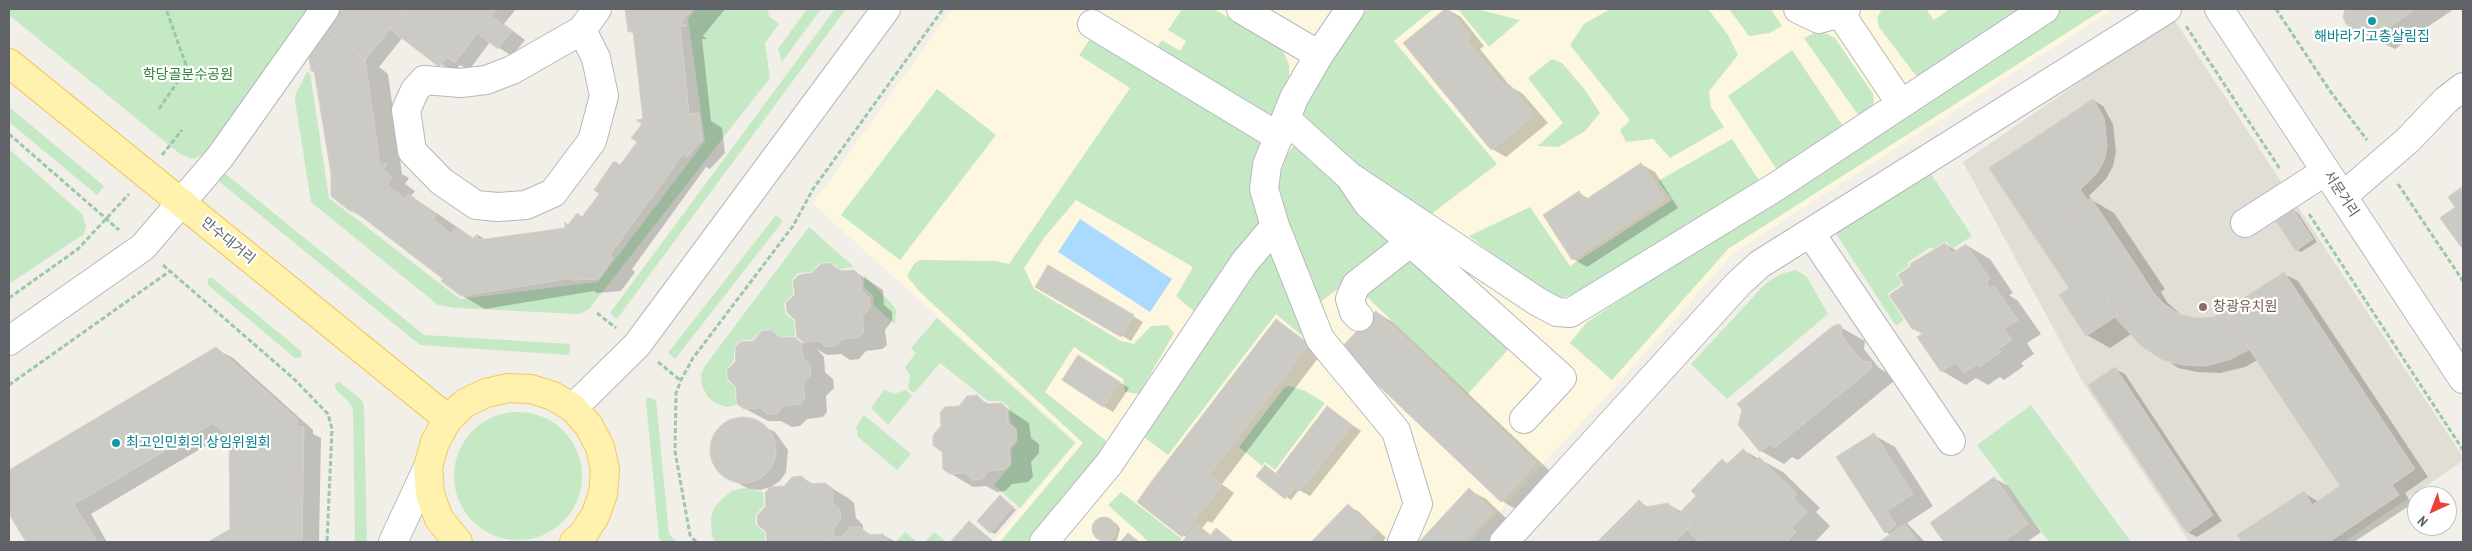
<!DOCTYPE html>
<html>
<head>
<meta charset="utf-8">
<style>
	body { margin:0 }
	#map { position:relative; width:2472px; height:551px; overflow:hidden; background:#f1efe8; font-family:"PT Sans Narrow",sans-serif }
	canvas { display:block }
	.frame { position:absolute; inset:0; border:10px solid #5f6368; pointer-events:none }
	.north { position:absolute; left:2407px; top:486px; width:50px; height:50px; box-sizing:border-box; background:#fff; border:1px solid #bfc1c3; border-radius:50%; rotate:223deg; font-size:14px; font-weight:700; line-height:20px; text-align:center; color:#5f6368 }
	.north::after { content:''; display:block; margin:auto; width:18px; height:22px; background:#ea4335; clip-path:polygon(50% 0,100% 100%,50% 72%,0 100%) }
</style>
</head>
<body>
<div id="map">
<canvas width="2472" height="551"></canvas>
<div class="frame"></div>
<div class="north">N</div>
</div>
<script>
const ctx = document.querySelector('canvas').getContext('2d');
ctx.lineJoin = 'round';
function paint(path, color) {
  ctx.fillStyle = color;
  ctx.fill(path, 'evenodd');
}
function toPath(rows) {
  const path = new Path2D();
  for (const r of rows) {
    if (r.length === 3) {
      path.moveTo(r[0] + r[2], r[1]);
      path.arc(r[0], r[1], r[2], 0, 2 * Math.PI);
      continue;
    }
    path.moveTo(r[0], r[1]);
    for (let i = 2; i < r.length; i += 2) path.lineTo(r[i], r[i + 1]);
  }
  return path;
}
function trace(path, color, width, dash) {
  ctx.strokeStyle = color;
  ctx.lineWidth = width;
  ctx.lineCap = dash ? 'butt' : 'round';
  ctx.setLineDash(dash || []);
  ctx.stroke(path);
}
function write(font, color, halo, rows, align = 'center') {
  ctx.font = font + ' "PT Sans Narrow","Noto Sans KR",sans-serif';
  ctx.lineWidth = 4.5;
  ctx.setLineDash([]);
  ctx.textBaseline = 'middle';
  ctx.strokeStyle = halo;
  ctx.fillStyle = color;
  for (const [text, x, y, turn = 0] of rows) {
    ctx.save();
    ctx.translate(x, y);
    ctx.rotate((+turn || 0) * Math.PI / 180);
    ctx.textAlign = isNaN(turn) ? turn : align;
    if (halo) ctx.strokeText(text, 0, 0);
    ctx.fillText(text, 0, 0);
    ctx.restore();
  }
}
const commercial = toPath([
	[952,9,2113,9,1733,253,1615,387,1470,542,993,542,1077,442,813,204]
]);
const education = toPath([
	[2173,18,2463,457,2463,461,2344,542,2189,542,2082,381,1963,162]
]);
const green = toPath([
	[9,9,319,9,226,136,204,154,193,159,180,154,9,15],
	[696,9,767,9,769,16,779,24,765,43,770,78,589,309,579,314,456,308,438,305,311,202,295,100,296,93,307,72,310,73,329,198,460,299,598,282,705,141,688,19],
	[807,9,821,9,782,62,778,49],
	[835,9,846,9,617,319,610,313],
	[1182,9,1214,9,1274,44,1284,52,1289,65,1289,82,1272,124,1154,52,1162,40,1180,51,1186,41,1168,30],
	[1367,9,1433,9,1394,41,1497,164,1430,215,1356,167,1301,116,1337,52],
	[1458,9,1477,9,1520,20,1489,47],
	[1610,9,1708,9,1728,35,1738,55,1709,91,1711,107,1724,127,1670,158,1653,139,1626,142,1620,130,1630,120,1570,45,1584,24],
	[1729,9,1771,9,1782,26,1769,33,1749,36],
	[1882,9,1926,9,1934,20,1950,9,2028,9,1924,76,1917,77,1879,27,1877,18],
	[2062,9,2104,9,1728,249,1612,380,1570,343,1587,322],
	[1816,32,1827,34,1835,38,1873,94,1874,102,1869,111,1861,119,1804,38],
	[1093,35,1266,141,1261,226,1199,316,1176,296,1193,267,1076,200,1044,238,1024,268,1034,289,1121,341,1134,344,1151,326,1167,325,1174,333,1139,394,1125,392,1123,379,1074,347,1045,392,1106,441,1102,452,1028,542,1000,542,1083,443,919,291,907,276,914,264,920,260,996,261,1009,264,1130,88,1079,55],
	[1792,50,1845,129,1779,173,1728,96],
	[1552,59,1562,63,1585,90,1600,113,1585,131,1558,147,1538,146,1563,123,1528,78],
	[937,89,996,135,900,260,841,215],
	[9,107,104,186,97,195,9,122],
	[1732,139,1760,182,1576,295,1557,298,1542,291,1469,236,1530,207,1570,266,1672,200,1658,181],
	[1300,143,1398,244,1319,303,1311,289,1276,189,1286,156,1295,144],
	[9,149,82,214,86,225,84,234,9,284],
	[222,171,424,335,570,344,569,355,420,345,216,179],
	[1929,171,1972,236,1952,249,1946,241,1934,249,1931,247,1907,263,1909,266,1896,274,1902,284,1887,294,1904,320,1896,326,1835,232],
	[776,215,783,221,675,359,668,353],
	[809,227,854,267,840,269,831,262,820,263,812,272,798,273,792,280,793,294,784,303,785,313,794,321,795,336,781,337,771,329,762,330,753,339,739,341,734,347,734,360,726,370,727,380,735,387,736,405,727,407,715,403,707,396,702,385,701,375,705,366],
	[1267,254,1273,254,1279,263,1285,290,1307,340,1276,314,1168,455,1140,434],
	[1410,254,1513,344,1468,394,1366,296],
	[1796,270,1807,277,1828,314,1727,399,1691,364,1766,283,1781,274],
	[864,275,891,303,896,310,895,324,874,306,873,296,864,287],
	[211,277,301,351,302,357,295,358,208,285,208,279],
	[937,318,1075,443,1020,508,994,485,1012,464,1011,450,1018,441,1017,429,1010,422,1009,407,1001,401,988,401,940,363,914,393,908,388,910,376,905,367,916,353,911,348],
	[339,382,357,396,363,402,364,410,367,542,355,542,353,410,350,403,336,390,335,384],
	[1289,386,1305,391,1325,403,1275,470,1265,462,1262,466,1239,447,1284,388],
	[884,390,894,394,906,390,912,396,888,425,871,408],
	[648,397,656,400,669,534,677,542,662,542,659,538,646,401],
	[2031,405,2131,542,2049,542,1977,445],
	[518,476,64],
	[864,415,911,454,897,470,858,437,856,427],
	[744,488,763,492,764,505,755,516,756,525,765,533,765,542,716,542,712,536,711,518,714,508,723,498,732,491],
	[1121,492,1182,539,1179,542,1149,542,1108,505],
	[905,532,917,542,925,542,934,532,946,542,896,542]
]);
const water = toPath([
	[1080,219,1172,279,1150,312,1058,252]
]);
const shadow = toPath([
	[340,9,516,9,504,24,525,40,512,56,490,42,469,70,460,65,454,73,403,37,379,67,388,74,402,174,409,178,405,184,415,191,411,196,475,239,478,235,486,240,567,229,583,218,638,142,644,121,634,34,629,31,626,9,725,9,703,36,707,39,702,39,711,121,722,128,725,153,710,169,706,167,632,269,635,272,621,291,597,293,594,291,485,309,461,295,444,279,369,221,352,211,332,173,316,73,312,71,325,29],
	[1447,9,1461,17,1484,46,1480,49,1510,86,1523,94,1548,123,1506,157,1492,149,1405,43],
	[2347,9,2454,9,2395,49,2352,28],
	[2093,100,2103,106,2113,124,2116,152,2113,166,2106,179,2089,196,2092,200,2114,213,2165,289,2161,292,2167,302,2181,315,2197,319,2214,318,2284,274,2298,281,2428,477,2405,493,2412,504,2354,542,2243,542,2239,536,2304,493,2319,502,2342,487,2258,360,2245,367,2220,373,2197,372,2178,368,2131,334,2110,348,2087,335,2071,288,1991,168],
	[1641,164,1655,172,1678,208,1587,267,1573,259,1544,216,1579,193,1589,199],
	[2463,188,2463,247,2457,208,2449,198],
	[2293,210,2298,213,2317,242,2301,252,2297,250],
	[1945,244,1957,251,1966,245,1990,259,2013,293,2009,295,2018,301,2041,334,2027,343,2034,354,2021,363,2024,366,2004,380,2000,377,1988,385,1976,378,1966,385,1942,371,1924,335,1914,329,1906,285,1899,276,1931,251,1934,252],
	[830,264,844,272,854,271,883,290,884,305,892,312,892,321,885,330,887,345,882,349,866,351,859,359,850,360,841,354,827,355,817,349,824,357,825,372,833,379,834,388,826,396,827,412,823,417,807,419,800,426,792,427,781,421,768,421,744,408,754,342,771,332,784,339,795,339,805,344,798,336,813,275],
	[1049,266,1143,322,1131,341,1037,287],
	[1376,312,1393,322,1553,474,1519,511,1502,501,1342,349],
	[1277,321,1322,353,1222,484,1234,493,1212,523,1208,521,1202,528,1212,536,1217,530,1234,542,1184,542,1187,538,1139,501],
	[1842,328,1865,341,1864,349,1879,368,1893,376,1895,380,1798,460,1792,457,1784,464,1761,451,1743,409],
	[216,349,233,358,313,430,313,434,321,438,319,542,210,542,231,530,230,436,227,433,91,514,107,542,27,542,9,511,9,471],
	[1088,362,1129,388,1113,412,1103,406],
	[2115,369,2125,374,2222,521,2197,537,2187,532],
	[977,397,990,405,1000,404,1029,423,1031,438,1039,444,1039,453,1031,462,1033,477,1028,482,1012,484,1005,491,997,492,986,486,973,487,950,473,959,407],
	[1328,408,1361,431,1310,496,1299,490,1291,500,1258,476,1266,466,1276,474],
	[739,418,750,420,775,432,788,450,786,472,780,481,771,487,760,490,749,489,725,476,717,468,711,447,714,437,720,428,729,421],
	[1874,435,1895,447,1933,506,1907,523,1925,542,1881,542,1891,535,1886,532],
	[1743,450,1783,472,1820,508,1816,512,1830,526,1815,542,1599,542,1639,502,1649,507,1668,504,1682,512,1698,496,1723,461,1729,464],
	[801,477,815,485,825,484,848,498,854,503,856,518,863,525,863,530,873,536,883,535,896,542,768,542,768,532,784,487],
	[1994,478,2008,486,2041,532,2027,542,1945,542,1932,524],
	[1469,490,1486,499,1509,521,1490,542,1421,542],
	[1005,500,1016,510,995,534,990,532],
	[1348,506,1358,511,1386,538,1382,542,1313,542],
	[1107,518,1117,524,1120,529,1117,540,1113,542,1096,537,1093,526,1096,521],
	[970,523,974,525,994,542,954,542,953,541]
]);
const building = toPath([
	[339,9,406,9,365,60,324,28,339,9],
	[406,9,496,9,491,16,512,31,498,49,477,33,455,63,447,57,439,67,390,29,406,9],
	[625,9,692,9,681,22,686,26,680,26,689,114,699,113,702,140,687,157,683,154,610,255,613,258,598,279,573,280,573,278,461,296,441,281,443,279,353,210,351,212,331,196,331,173,314,71,311,71,307,46,322,26,365,60,380,165,387,164,383,170,392,177,387,185,405,199,409,194,436,215,433,219,451,234,457,227,473,239,477,234,478,240,565,228,565,222,568,225,577,213,582,217,599,194,594,190,614,161,620,165,637,142,631,138,642,124,636,120,643,119,633,31,628,32,625,9],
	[1445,9,1448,9,1471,37,1467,41,1505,87,1509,84,1535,115,1491,150,1403,43,1445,9],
	[2345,9,2416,9,2373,38,2366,28,2359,31,2352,29,2346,24,2343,17,2345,9],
	[2093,99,2104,118,2107,146,2104,161,2097,173,2080,190,2088,201,2034,236,1989,168,2093,99],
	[1641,163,1665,199,1572,260,1543,215,1579,191,1585,200,1641,163],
	[2463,186,2463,245,2461,247,2440,218,2455,207,2448,197,2463,186],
	[2091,198,2143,276,2107,299,2118,315,2086,336,2059,295,2069,288,2034,236,2091,198],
	[2293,209,2313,239,2296,251,2276,221,2293,209],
	[1945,243,1952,253,1966,244,1990,279,1986,282,1990,289,1994,286,2018,320,2004,329,2012,340,1998,349,2001,352,1979,367,1977,364,1964,373,1956,362,1941,372,1917,337,1922,334,1917,328,1913,330,1889,295,1904,285,1898,275,1911,266,1910,264,1945,243],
	[830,263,840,271,854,270,860,276,862,291,869,298,870,308,862,316,864,332,859,337,842,339,836,346,826,347,819,341,803,342,797,337,795,320,787,312,786,303,795,294,793,281,799,275,812,273,821,264,830,263],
	[1048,265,1134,315,1121,337,1035,287,1048,265],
	[2284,272,2415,469,2392,485,2399,495,2329,542,2242,542,2237,535,2304,491,2312,505,2340,486,2224,311,2284,272],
	[2143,276,2153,292,2164,304,2179,314,2197,318,2214,317,2224,311,2250,349,2231,359,2206,366,2182,365,2163,360,2141,346,2115,317,2118,315,2107,299,2143,276],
	[1376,311,1536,463,1501,502,1340,349,1376,311],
	[1276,319,1309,344,1209,475,1222,485,1198,516,1152,481,1276,319],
	[1838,324,1842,326,1841,335,1862,361,1871,362,1872,366,1870,370,1774,448,1770,443,1760,452,1738,425,1742,410,1737,404,1833,326,1838,324],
	[771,330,781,338,795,337,801,343,803,358,810,365,811,375,803,383,805,399,800,404,783,406,777,414,767,414,760,408,744,409,737,404,736,387,728,379,727,370,736,361,735,348,740,342,753,341,762,331,771,330],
	[216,347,297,419,297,427,304,427,302,540,296,542,208,542,230,529,229,436,213,423,74,504,97,542,26,542,9,514,9,470,216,347],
	[1078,355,1120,382,1103,407,1062,380,1078,355],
	[2115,367,2213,515,2187,533,2088,385,2115,367],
	[977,395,986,404,1001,403,1007,408,1008,423,1016,430,1016,440,1009,448,1010,464,1005,469,989,471,982,479,973,480,966,473,949,474,943,469,942,452,933,445,933,435,941,426,940,413,945,407,959,406,967,396,977,395],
	[1327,406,1352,425,1300,491,1276,473,1327,406],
	[743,450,33],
	[1874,433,1913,494,1887,511,1896,525,1885,533,1836,457,1874,433],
	[1743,449,1755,461,1759,457,1797,494,1793,498,1807,512,1791,528,1796,532,1787,542,1699,542,1687,530,1691,525,1679,513,1696,496,1691,491,1722,459,1727,464,1743,449],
	[1265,465,1294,488,1285,499,1256,476,1265,465],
	[801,476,811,484,825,483,832,488,833,503,840,510,841,520,833,529,834,537,830,542,767,542,766,532,758,525,757,516,766,506,765,493,770,487,784,486,792,477,801,476],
	[1994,477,2028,524,2003,542,1944,542,1930,523,1994,477],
	[1152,481,1198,516,1182,537,1137,502,1152,481],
	[1469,488,1493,511,1464,542,1419,542,1469,488],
	[1000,495,1013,507,990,533,977,521,1000,495],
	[1639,500,1646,507,1668,503,1691,525,1675,542,1597,542,1639,500],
	[1348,504,1377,532,1367,542,1311,542,1348,504],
	[1104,529,12],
	[969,521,990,539,987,542,951,541,969,521],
	[1197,524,1210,536,1216,528,1233,542,1182,542,1197,524],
	[1905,524,1918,542,1879,542,1905,524],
	[850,527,860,527,869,535,883,534,890,542,830,542,834,537,842,537,850,527],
	[1128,533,1139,542,1120,542,1128,533]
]);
const path = toPath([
	[2276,9,2330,91,2367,140],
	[2186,26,2280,169],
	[159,109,187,68,166,9],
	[9,134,119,230],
	[162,155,182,130],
	[2398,184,2463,281],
	[2309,214,2463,450],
	[163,265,293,378,328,414,332,429,327,542],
	[9,298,78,249,129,194],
	[597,313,616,328],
	[658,362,680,380],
	[9,385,170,271],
	[696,542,690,535,675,451,676,393,681,380,693,358,793,226,813,189,943,9]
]);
const minor = toPath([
	[1241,9,1319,55],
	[1350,9,1319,55,1294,98,1267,165,1264,189,1275,226,1320,339,1396,431,1418,504,1402,542],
	[1798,9,1819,19,1840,13,1846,9],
	[2219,9,2463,379],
	[1840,13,1901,104],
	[1092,24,1279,137],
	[582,30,596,58,604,96,592,141,553,193,526,205,498,207,476,205,441,181,412,151,406,110,415,90,424,80,461,83,486,80,512,70,582,30,597,9],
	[1286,119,1349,176,1368,204,1562,378,1524,419],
	[1349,176,1538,302,1557,312,1570,313,1777,186,2045,9],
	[2343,196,2408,140,2446,100,2463,87],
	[2245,223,2326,171],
	[1811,234,1951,441],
	[1359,317,1354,312,1350,299,1356,285,1411,242],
	[9,341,143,247,220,157,325,9],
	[573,408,637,345,886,9],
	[393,542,428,467],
	[1044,542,1109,464,1244,263,1275,226],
	[1504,542,1738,284,1760,264,2167,9]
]);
const major = toPath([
	[9,63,448,419],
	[458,542,439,519,430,494,428,467,435,442,448,419,465,403,486,393,508,388,531,389,553,396,573,408,589,426,600,447,605,470,603,494,595,516,582,536,574,542]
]);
const markers = [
	[2372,21,5,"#0f9aa8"],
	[2203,307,5,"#8d6e63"],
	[116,443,5,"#0f9aa8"]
];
const cultureNames = [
	["해바라기고층살림집",2372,37],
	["최고인민회의 상임위원회",126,443,"left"]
];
const parkNames = [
	["학당골분수공원",188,75]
];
const streetNames = [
	["서문거리",2341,194,57],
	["만수대거리",228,241,39]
];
const educationNames = [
	["창광유치원",2213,307]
];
paint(commercial, '#fef7e0');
paint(education, '#e1ded6');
paint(green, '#c5e8c5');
paint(water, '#aadaff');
paint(shadow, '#0003');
paint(building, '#cccac5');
trace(building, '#d6d1c6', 1);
trace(minor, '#b5b8bc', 30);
trace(major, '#f2c960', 30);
trace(path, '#9cc7a9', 3, [5, 2.5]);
trace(minor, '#fff', 28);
trace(major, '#fff2af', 28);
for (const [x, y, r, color] of markers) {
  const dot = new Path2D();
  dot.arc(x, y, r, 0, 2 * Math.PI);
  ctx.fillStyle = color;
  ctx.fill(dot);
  trace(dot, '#fff', 2);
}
write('14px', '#0d838f', '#fff', cultureNames);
write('14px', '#348238', '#fff', parkNames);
write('14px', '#5f6368', '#fff', streetNames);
write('14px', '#785e54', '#fff', educationNames, 'left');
</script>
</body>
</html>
